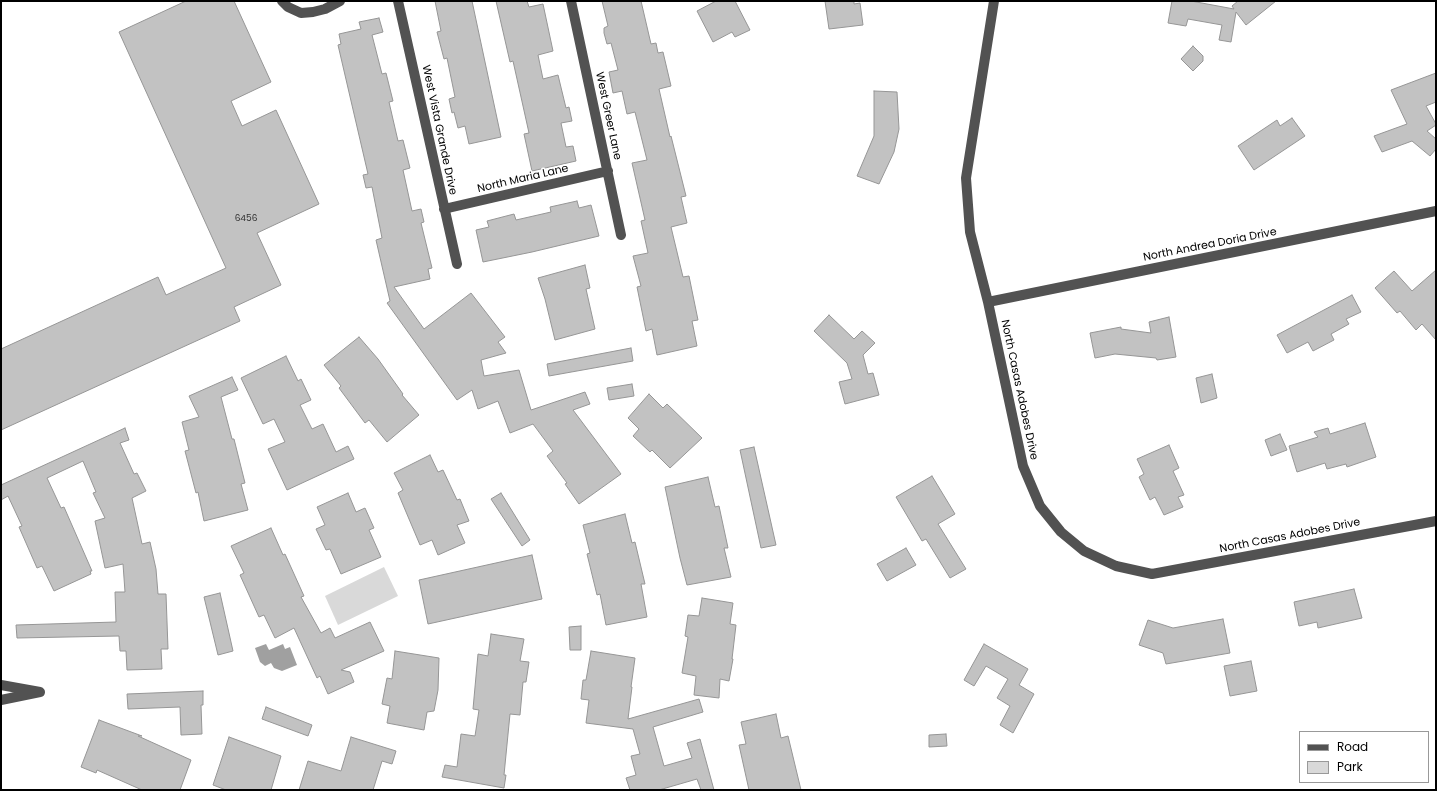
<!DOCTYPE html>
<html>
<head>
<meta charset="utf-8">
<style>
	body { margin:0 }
	#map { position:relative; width:1437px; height:791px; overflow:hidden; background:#fff; font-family:Poppins,sans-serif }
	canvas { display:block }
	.frame { position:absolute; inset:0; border:2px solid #000; pointer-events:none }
	.legend { position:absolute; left:1299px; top:731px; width:130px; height:52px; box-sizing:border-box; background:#fff; border:1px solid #999; margin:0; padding:5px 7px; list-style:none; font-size:12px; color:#000 }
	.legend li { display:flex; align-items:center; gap:8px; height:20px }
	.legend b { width:20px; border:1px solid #999 }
</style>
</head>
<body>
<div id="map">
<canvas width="1437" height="791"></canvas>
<div class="frame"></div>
<ul class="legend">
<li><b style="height:5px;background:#525252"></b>Road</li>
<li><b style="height:11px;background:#d9d9d9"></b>Park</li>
</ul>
</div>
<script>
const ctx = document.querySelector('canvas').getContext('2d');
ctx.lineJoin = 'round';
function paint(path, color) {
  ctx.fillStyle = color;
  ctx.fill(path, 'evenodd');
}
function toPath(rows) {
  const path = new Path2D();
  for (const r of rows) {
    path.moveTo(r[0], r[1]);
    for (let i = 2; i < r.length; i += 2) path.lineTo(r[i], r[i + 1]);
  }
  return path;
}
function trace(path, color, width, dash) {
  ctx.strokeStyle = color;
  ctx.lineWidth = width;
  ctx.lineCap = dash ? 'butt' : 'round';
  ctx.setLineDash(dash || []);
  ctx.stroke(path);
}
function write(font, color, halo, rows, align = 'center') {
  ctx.font = font + ' Poppins,sans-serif';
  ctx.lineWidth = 3;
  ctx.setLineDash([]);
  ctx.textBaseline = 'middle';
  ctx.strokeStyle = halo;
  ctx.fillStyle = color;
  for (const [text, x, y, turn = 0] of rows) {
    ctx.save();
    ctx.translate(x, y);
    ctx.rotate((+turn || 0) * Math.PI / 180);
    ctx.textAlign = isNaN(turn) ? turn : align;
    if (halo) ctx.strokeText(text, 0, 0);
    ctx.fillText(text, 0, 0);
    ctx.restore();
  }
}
const green = toPath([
	[384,567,398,596,338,625,325,596]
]);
const water = toPath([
	[266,644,269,650,283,644,285,649,290,647,297,665,282,671,274,668,271,663,265,666,260,662,255,648]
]);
const building = toPath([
	[186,1,234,1,271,82,231,101,242,126,276,110,319,204,257,233,281,285,234,307,240,321,1,430,1,349,158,277,166,295,226,268,119,32,186,1],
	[435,1,472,1,501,137,469,144,465,126,458,128,454,112,452,113,449,99,455,97,447,58,444,59,437,32,441,31,435,1],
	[496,1,527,1,529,7,543,4,553,51,538,55,543,79,558,75,566,108,569,107,572,121,561,123,566,147,573,146,576,161,532,171,524,134,529,133,513,61,510,62,496,1],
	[602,1,641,1,651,44,656,43,658,53,663,52,671,86,659,89,670,137,671,136,686,196,681,197,687,223,671,227,683,277,689,276,698,320,692,321,697,346,657,355,652,329,646,331,637,287,641,286,633,256,648,253,641,221,645,220,632,163,647,160,635,112,627,114,622,91,613,93,609,72,618,70,611,43,607,44,604,33,604,28,608,26,602,1],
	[716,1,735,1,750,30,735,37,732,32,713,42,697,11,716,1],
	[825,1,854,1,854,4,860,3,863,25,829,29,825,1],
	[1172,1,1191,1,1234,9,1232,6,1238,1,1276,1,1246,25,1236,12,1231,42,1219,40,1222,25,1188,19,1186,26,1168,23,1172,1],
	[379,18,383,32,372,35,382,74,386,73,393,101,389,102,398,141,403,140,410,168,403,170,412,211,421,209,424,222,421,223,432,268,428,269,430,279,394,287,424,329,471,293,505,337,498,342,506,353,481,360,484,376,519,370,531,410,585,392,590,404,573,410,621,474,579,504,565,484,567,483,547,456,553,451,533,424,510,433,498,401,478,409,472,390,457,400,387,303,390,301,376,240,382,238,372,187,366,188,363,175,368,174,338,45,341,44,339,34,361,29,359,22,379,18],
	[1193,46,1203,56,1203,61,1193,71,1181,59,1193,46],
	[1436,73,1436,102,1426,106,1436,124,1436,125,1427,131,1436,139,1436,149,1430,156,1412,141,1382,152,1374,136,1407,124,1391,90,1436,73],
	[874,91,897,92,899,129,894,152,879,184,857,176,874,136,874,91],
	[1292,118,1305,136,1254,170,1238,146,1277,120,1280,126,1292,118],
	[577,201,579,208,591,205,599,236,532,252,483,262,476,230,489,227,487,221,514,214,516,220,551,212,550,207,577,201],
	[585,265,590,288,586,289,595,329,555,340,545,299,538,278,585,265],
	[1436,270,1436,340,1422,324,1416,330,1400,311,1397,313,1375,288,1394,271,1412,291,1436,270],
	[1352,295,1361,312,1346,319,1349,324,1331,334,1334,340,1313,351,1308,342,1287,353,1277,335,1352,295],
	[829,315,854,339,862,331,875,343,863,355,868,374,873,373,879,395,845,404,839,382,852,379,847,363,814,331,829,315],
	[1169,317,1176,357,1157,360,1156,358,1115,354,1095,358,1090,333,1121,327,1121,329,1151,333,1149,322,1169,317],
	[359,337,378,359,403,394,402,395,419,415,387,442,369,420,365,423,339,388,341,386,324,365,359,337],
	[631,348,633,361,549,376,547,364,631,348],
	[286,356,298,381,301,379,311,400,300,405,312,429,323,424,336,452,348,446,354,459,287,490,268,449,285,442,274,419,263,424,241,378,286,356],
	[1212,374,1217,398,1201,403,1196,378,1212,374],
	[232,377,238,390,221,397,232,439,234,439,245,483,241,484,248,510,204,521,198,492,196,493,185,451,189,450,182,422,199,417,189,396,232,377],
	[632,384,634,396,609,400,607,388,632,384],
	[649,394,663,408,667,404,702,438,670,468,652,450,650,452,633,436,639,429,628,418,649,394],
	[1365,423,1376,457,1347,467,1346,464,1327,469,1325,463,1297,472,1289,446,1318,437,1314,432,1328,428,1330,434,1365,423],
	[125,428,129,440,120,443,134,474,137,473,146,491,132,498,142,544,150,542,156,569,158,594,166,594,168,649,161,649,162,669,127,670,126,651,120,651,119,636,17,638,16,625,116,622,115,592,125,592,123,564,105,568,95,521,105,518,93,493,96,492,83,461,47,478,61,508,64,507,92,571,90,571,91,574,54,591,42,566,37,568,19,527,22,526,8,496,1,500,1,485,125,428],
	[1280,434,1287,450,1271,456,1265,440,1280,434],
	[1169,445,1179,468,1173,471,1184,495,1178,497,1183,507,1164,515,1155,497,1150,500,1139,477,1144,474,1137,459,1169,445],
	[754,447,776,545,761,548,740,450,754,447],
	[430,455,438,472,443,470,457,500,460,499,469,521,457,525,465,543,438,555,432,540,420,545,398,493,403,490,394,473,430,455],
	[932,476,955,514,938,524,966,569,950,578,926,539,922,541,896,497,932,476],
	[708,477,715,507,719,506,728,548,724,548,731,577,687,585,680,558,665,487,708,477],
	[348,493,356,512,365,508,374,528,369,530,381,557,341,574,330,549,326,550,316,529,325,525,317,507,348,493],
	[501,493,530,540,522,546,491,499,501,493],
	[625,514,632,543,635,542,645,584,641,584,647,617,606,625,600,594,597,595,587,554,590,553,583,525,625,514],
	[271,528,283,555,285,554,304,596,301,597,321,633,330,628,335,638,370,622,384,651,341,670,350,672,354,682,328,694,320,676,317,678,294,628,275,638,264,615,259,617,240,575,244,573,231,546,271,528],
	[906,548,916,565,887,581,877,564,906,548],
	[532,555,542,599,428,624,419,580,532,555],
	[1354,589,1362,618,1318,628,1317,622,1299,626,1294,602,1354,589],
	[220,593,233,651,218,655,204,597,220,593],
	[702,598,733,603,730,624,736,625,732,659,733,659,729,681,720,679,719,698,694,695,696,676,682,673,688,637,685,636,688,615,699,616,702,598],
	[1223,619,1230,653,1166,664,1163,653,1139,645,1148,620,1173,628,1223,619],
	[581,626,581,650,570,650,569,627,581,626],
	[491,634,524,639,520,661,529,662,526,682,523,682,520,715,510,714,504,775,506,775,504,788,442,777,445,765,457,767,461,734,475,736,479,710,473,709,478,654,488,656,491,634],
	[984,644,1028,669,1019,685,1034,694,1013,733,1000,725,1010,706,997,698,1008,679,986,666,974,686,964,680,984,644],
	[395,651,439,658,438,690,434,711,427,712,424,730,387,723,390,706,382,704,387,678,392,679,395,651],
	[591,651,635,658,631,687,632,687,628,719,699,699,703,712,653,727,664,766,692,758,687,743,700,739,714,790,701,790,697,779,659,790,630,790,626,778,636,775,631,756,640,754,633,729,586,723,589,700,581,699,583,680,586,680,591,651],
	[1251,661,1257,691,1230,696,1224,666,1251,661],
	[203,691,203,705,201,705,202,734,181,735,180,707,128,709,127,694,203,691],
	[266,707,312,725,308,736,262,719,266,707],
	[776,714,781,738,788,736,801,790,749,790,739,745,746,744,741,722,776,714],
	[99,720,142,736,138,736,191,760,180,790,142,790,97,770,96,773,81,767,99,720],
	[946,734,947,746,929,747,929,735,946,734],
	[229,737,281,756,271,790,226,790,213,785,229,737],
	[351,737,396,751,392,764,382,761,373,790,299,790,308,761,341,771,351,737]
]);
const minor = toPath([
	[282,1,288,7,301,13,313,12,325,9,340,1],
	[398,1,457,264],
	[571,1,621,235],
	[994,1,966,178,970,232,988,302,1023,466,1040,506,1061,532,1084,551,1116,566,1152,574,1436,521],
	[444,209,608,171],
	[988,302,1436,211],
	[1,685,40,692,1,700]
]);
const numberNames = [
	["6456",246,219]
];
const streetNames = [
	["West Greer Lane",608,116,78],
	["West Vista Grande Drive",439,130,78],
	["North Maria Lane",523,179,-13],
	["North Andrea Doria Drive",1210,245,-11],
	["North Casas Adobes Drive",1019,390,78],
	["North Casas Adobes Drive",1290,536,-11]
];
paint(green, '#d9d9d9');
paint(water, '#a0a0a0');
paint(building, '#c2c2c2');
trace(building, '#969696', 1);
trace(minor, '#525252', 10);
write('9px', '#303030', null, numberNames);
write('11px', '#000', '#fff', streetNames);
</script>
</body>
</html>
